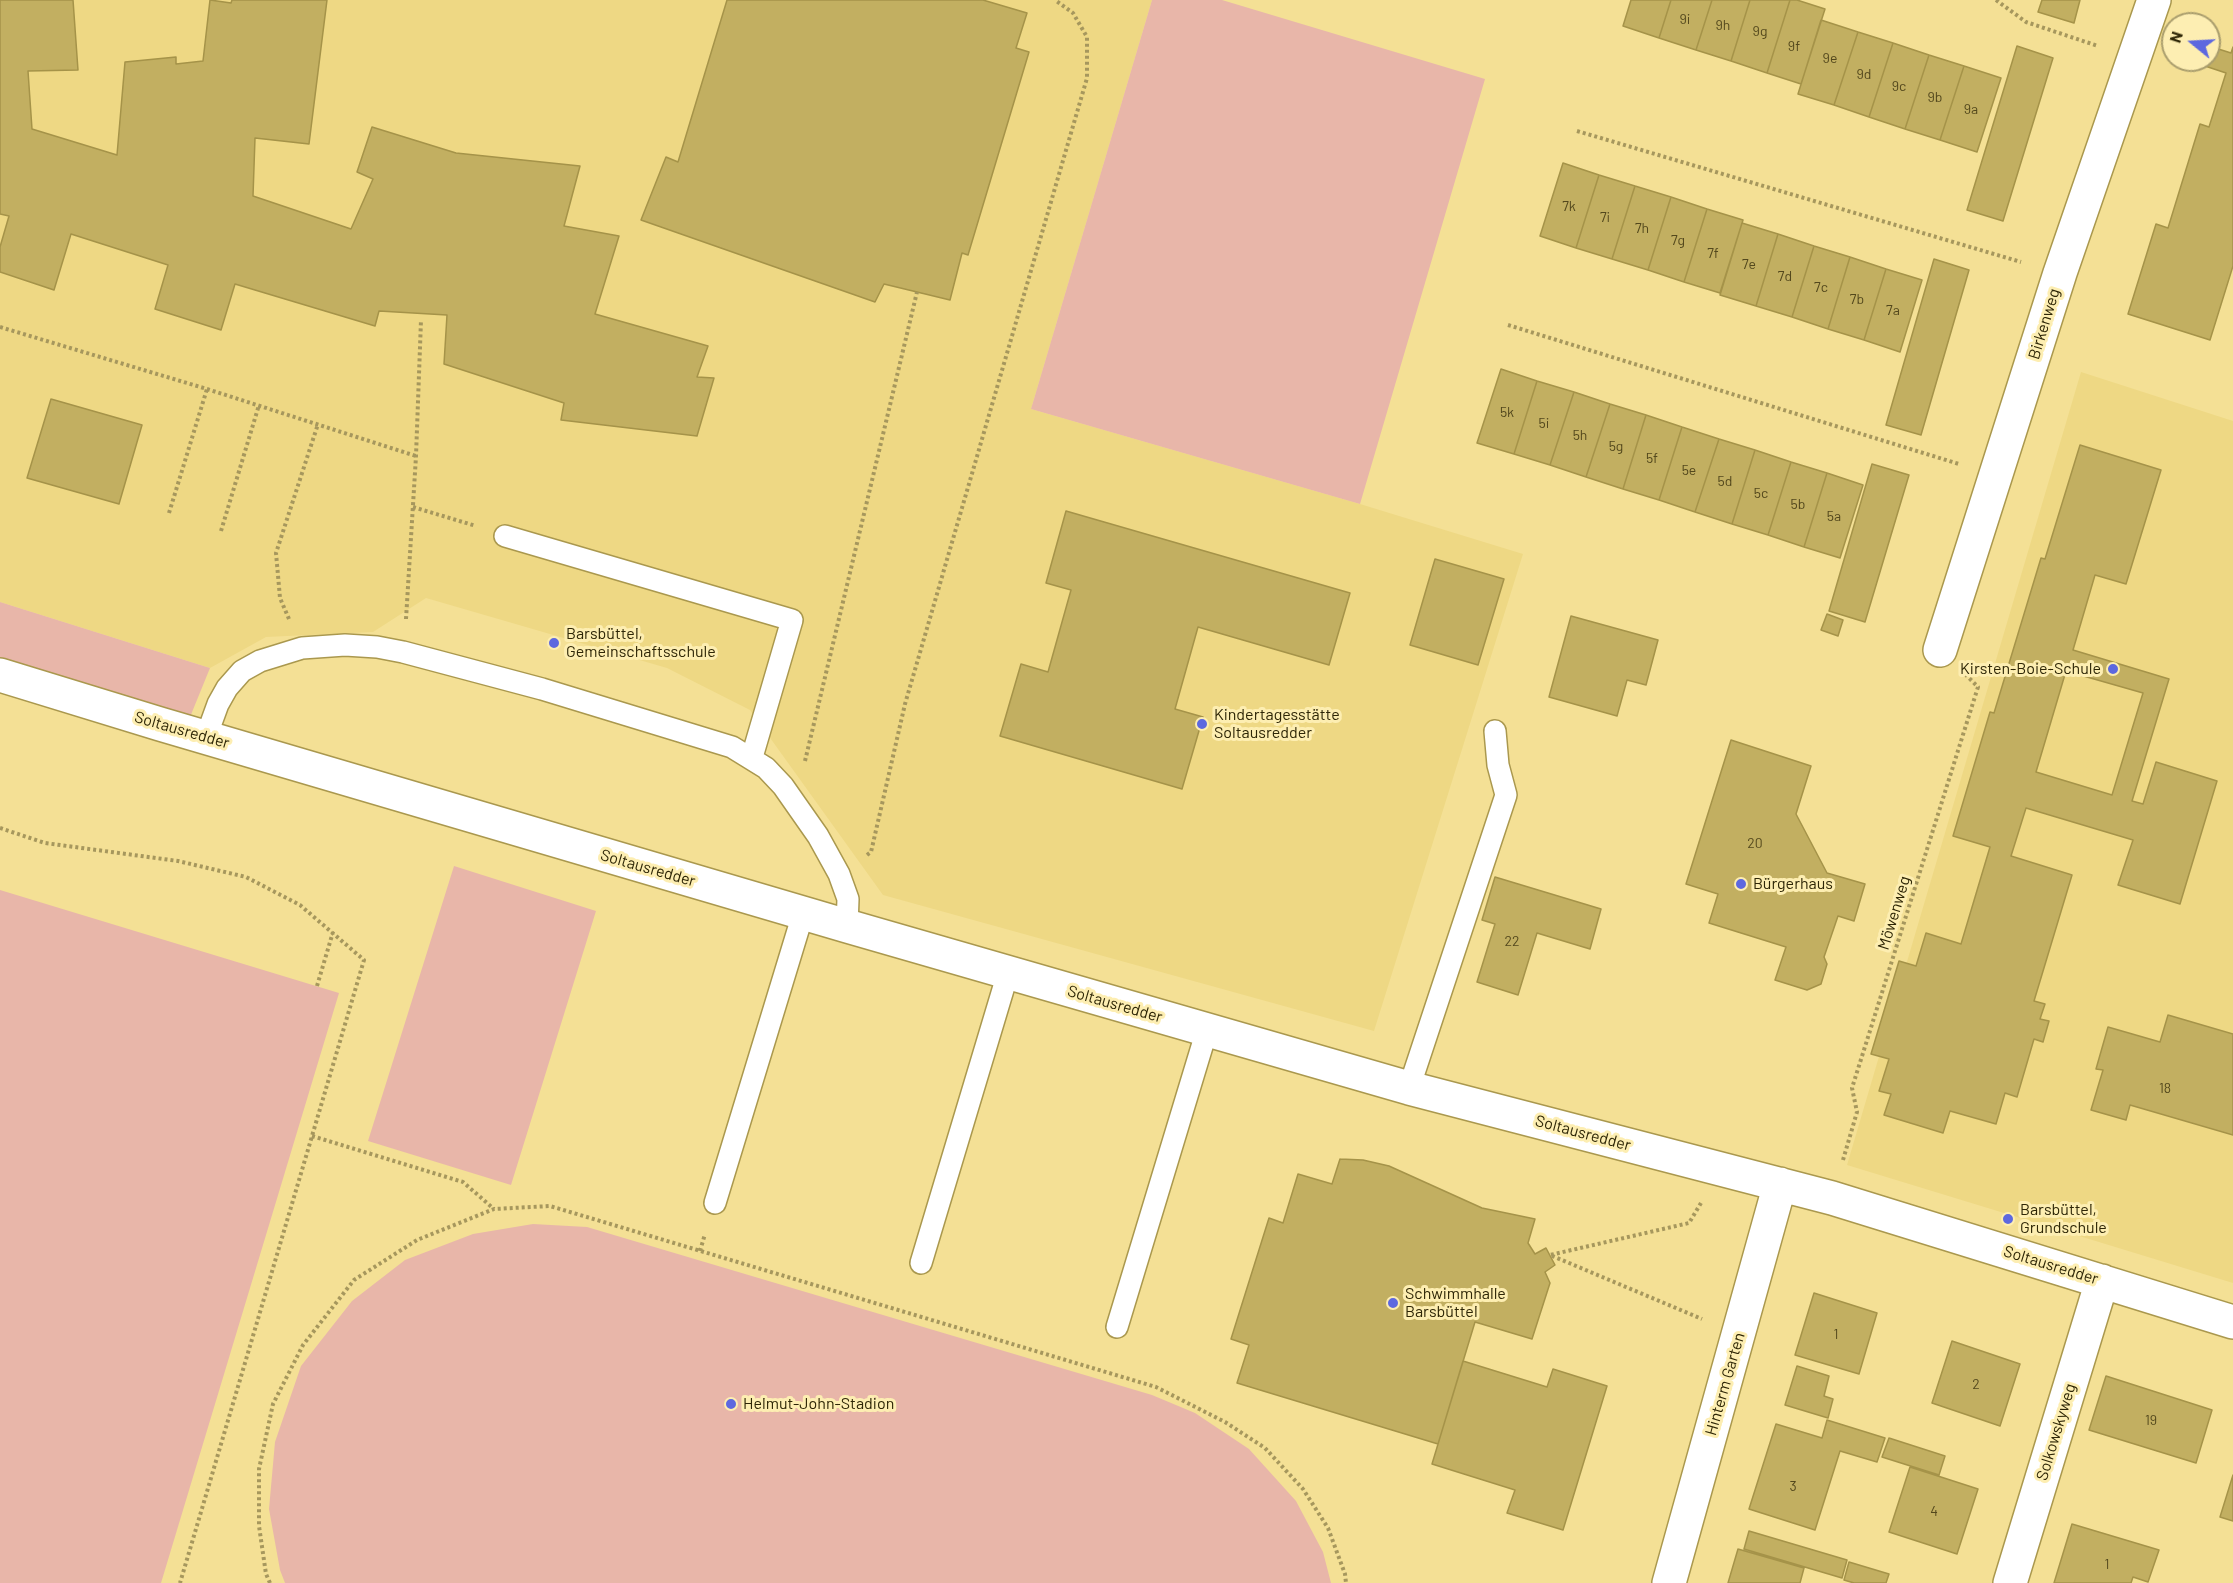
<!DOCTYPE html>
<html>
<head>
<meta charset="utf-8">
<style>
	body { margin:0 }
	#map { position:relative; width:2233px; height:1583px; overflow:hidden; background:#f4e095; font-family:Barlow,sans-serif }
	canvas { display:block }
	.north { position:absolute; left:2161px; top:12px; width:60px; height:60px; box-sizing:border-box; background:#fdeeb2; border:2px solid #aa9e6d; border-radius:50%; rotate:288deg; font-size:16px; font-weight:700; line-height:24px; text-align:center; color:#2e2606 }
	.north::after { content:''; display:block; margin:auto; width:21px; height:27px; background:#5d68df; clip-path:polygon(50% 0,100% 100%,50% 72%,0 100%) }
</style>
</head>
<body>
<div id="map">
<canvas width="2233" height="1583"></canvas>
<div class="north">N</div>
</div>
<script>
const ctx = document.querySelector('canvas').getContext('2d');
ctx.lineJoin = 'round';
function paint(path, color) {
  ctx.fillStyle = color;
  ctx.fill(path, 'evenodd');
}
function toPath(rows) {
  const path = new Path2D();
  for (const r of rows) {
    path.moveTo(r[0], r[1]);
    for (let i = 2; i < r.length; i += 2) path.lineTo(r[i], r[i + 1]);
  }
  return path;
}
function trace(path, color, width, dash) {
  ctx.strokeStyle = color;
  ctx.lineWidth = width;
  ctx.lineCap = dash ? 'butt' : 'round';
  ctx.setLineDash(dash || []);
  ctx.stroke(path);
}
function write(font, color, halo, rows, align = 'center') {
  ctx.font = font + ' Barlow,sans-serif';
  ctx.lineWidth = 6;
  ctx.setLineDash([]);
  ctx.textBaseline = 'middle';
  ctx.strokeStyle = halo;
  ctx.fillStyle = color;
  for (const [text, x, y, turn = 0] of rows) {
    ctx.save();
    ctx.translate(x, y);
    ctx.rotate((+turn || 0) * Math.PI / 180);
    ctx.textAlign = isNaN(turn) ? turn : align;
    if (halo) ctx.strokeText(text, 0, 0);
    ctx.fillText(text, 0, 0);
    ctx.restore();
  }
}
const built = toPath([
	[0,0,1152,0,1031,409,1360,504,1523,554,1374,1031,883,895,750,710,667,668,426,598,373,632,266,637,210,668,0,602],
	[2081,372,2233,421,2233,1283,1847,1165]
]);
const green = toPath([
	[1152,0,1222,0,1485,79,1360,504,1031,409],
	[0,602,210,668,188,722,0,663],
	[454,866,596,911,511,1185,368,1141],
	[0,890,339,993,161,1583,0,1583],
	[533,1224,587,1227,1152,1395,1195,1413,1249,1449,1296,1501,1323,1552,1331,1583,285,1583,280,1570,269,1509,275,1442,301,1366,352,1301,405,1260,473,1234]
]);
const building = toPath([
	[0,0,73,0,78,70,28,71,32,129,117,155,125,62,176,57,176,64,203,61,210,0,231,3,232,0,327,0,309,144,255,138,253,196,351,229,373,179,357,172,372,127,456,153,580,166,564,226,619,236,595,314,708,346,697,377,714,378,697,436,561,420,564,403,444,364,447,315,379,311,375,326,235,284,221,330,155,309,168,265,71,234,54,290,0,272,0,247,9,216,0,214,0,0],
	[727,0,983,0,1027,13,1016,48,1029,52,968,255,962,253,950,300,884,284,875,302,641,220,666,157,678,162,727,0],
	[1631,0,1671,0,1659,38,1623,26,1631,0],
	[1671,0,1712,0,1696,50,1659,38,1671,0],
	[1712,0,1750,0,1731,61,1696,50,1712,0],
	[1750,0,1790,0,1767,73,1731,61,1750,0],
	[1790,0,1797,0,1825,9,1801,84,1767,73,1790,0],
	[2042,0,2080,0,2074,23,2038,12,2042,0],
	[1821,20,1858,32,1834,105,1798,94,1821,20],
	[1858,32,1893,43,1869,117,1834,105,1858,32],
	[1893,43,1929,55,1905,129,1869,117,1893,43],
	[2017,46,2053,58,2003,221,1967,210,2017,46],
	[2212,47,2231,53,2233,47,2233,266,2210,340,2128,314,2156,224,2168,228,2200,124,2209,127,2226,73,2205,66,2212,47],
	[1929,55,1964,66,1940,140,1905,129,1929,55],
	[1964,66,2001,78,1977,152,1940,140,1964,66],
	[1563,163,1599,175,1576,248,1540,236,1563,163],
	[1599,175,1635,186,1612,259,1576,248,1599,175],
	[1635,186,1671,197,1648,270,1612,259,1635,186],
	[1671,197,1707,209,1684,282,1648,270,1671,197],
	[1707,209,1743,220,1720,293,1684,282,1707,209],
	[1742,223,1778,234,1756,306,1720,295,1742,223],
	[1778,234,1814,246,1792,317,1756,306,1778,234],
	[1814,246,1850,257,1828,329,1792,317,1814,246],
	[1850,257,1886,269,1864,340,1828,329,1850,257],
	[1934,259,1969,270,1921,435,1886,425,1934,259],
	[1886,269,1922,280,1900,352,1864,340,1886,269],
	[1501,369,1537,381,1514,454,1477,443,1501,369],
	[1537,381,1574,392,1550,465,1514,454,1537,381],
	[1574,392,1610,404,1586,477,1550,465,1574,392],
	[51,399,142,425,119,504,27,478,51,399],
	[1610,404,1646,415,1623,489,1586,477,1610,404],
	[1646,415,1682,427,1659,500,1623,489,1646,415],
	[1682,427,1719,439,1695,512,1659,500,1682,427],
	[1719,439,1755,450,1732,524,1695,512,1719,439],
	[2080,445,2161,470,2126,584,2095,575,2073,650,2169,679,2132,801,2143,804,2156,762,2217,781,2180,904,2118,885,2133,840,2026,808,2011,856,2072,875,2034,1001,2045,1004,2040,1019,2049,1021,2043,1042,2034,1039,2017,1097,2005,1093,1996,1124,1950,1111,1943,1133,1884,1115,1891,1094,1879,1091,1889,1059,1871,1054,1899,961,1916,966,1926,933,1961,944,1990,847,1953,836,1990,712,1994,713,2041,558,2045,559,2080,445],
	[2066,671,2143,693,2112,795,2036,772,2066,671],
	[1755,450,1791,462,1768,535,1732,524,1755,450],
	[1791,462,1827,473,1804,547,1768,535,1791,462],
	[1872,464,1909,475,1865,622,1829,611,1872,464],
	[1827,473,1863,485,1840,558,1804,547,1827,473],
	[1066,511,1350,593,1329,665,1198,627,1175,709,1203,717,1182,789,1000,736,1021,664,1048,672,1071,590,1046,583,1066,511],
	[1435,559,1504,579,1478,665,1410,645,1435,559],
	[1827,614,1843,620,1838,636,1821,630,1827,614],
	[1571,616,1658,640,1646,685,1627,680,1617,716,1549,697,1571,616],
	[1731,740,1811,766,1796,814,1827,873,1865,884,1854,921,1838,916,1824,957,1827,964,1821,984,1807,990,1775,980,1786,947,1709,923,1718,894,1686,884,1731,740],
	[1495,877,1601,909,1590,949,1537,933,1518,995,1477,982,1495,924,1482,920,1495,877],
	[2168,1015,2233,1034,2233,1135,2130,1105,2126,1120,2091,1110,2103,1070,2096,1069,2108,1027,2160,1042,2168,1015],
	[1340,1159,1363,1160,1389,1166,1482,1208,1535,1219,1528,1243,1535,1254,1546,1248,1555,1265,1545,1272,1550,1283,1532,1339,1475,1322,1438,1444,1237,1383,1249,1345,1231,1339,1269,1218,1283,1223,1298,1174,1332,1184,1340,1159],
	[1814,1293,1877,1313,1859,1374,1795,1355,1814,1293],
	[1952,1341,2020,1364,2000,1426,1932,1403,1952,1341],
	[1463,1361,1547,1387,1553,1369,1607,1386,1563,1530,1507,1513,1515,1490,1432,1464,1463,1361],
	[1797,1366,1829,1376,1824,1396,1833,1399,1828,1418,1785,1405,1797,1366],
	[2106,1376,2212,1410,2196,1463,2089,1430,2106,1376],
	[1827,1420,1885,1438,1877,1462,1840,1451,1815,1530,1749,1509,1776,1424,1822,1438,1827,1420],
	[1889,1438,1945,1456,1939,1475,1882,1457,1889,1438],
	[1910,1467,1978,1489,1957,1554,1889,1532,1910,1467],
	[2233,1475,2233,1521,2220,1517,2233,1475],
	[2072,1524,2159,1550,2148,1582,2133,1577,2131,1583,2054,1583,2072,1524],
	[1749,1531,1847,1560,1842,1578,1744,1549,1749,1531],
	[1738,1549,1804,1568,1800,1583,1728,1583,1738,1549],
	[1849,1562,1889,1574,1886,1583,1854,1583,1844,1580,1849,1562]
]);
const path = toPath([
	[1996,0,2026,22,2098,46],
	[1577,131,2021,262],
	[1508,325,1959,464],
	[0,327,207,389,416,456],
	[413,507,476,526],
	[169,513,207,389],
	[221,531,259,405],
	[289,619,280,598,276,553,318,424],
	[406,619,416,456,421,320],
	[805,761,917,292],
	[0,828,45,843,178,861,246,877,300,905,364,960,180,1583],
	[867,855,871,852,905,704,1087,78,1087,37,1073,13,1055,0],
	[317,986,333,932],
	[312,1136,463,1182,494,1209],
	[1843,1160,1857,1112,1852,1088,1978,687,1966,675],
	[1701,1203,1689,1223,1550,1255,1702,1319],
	[700,1251,705,1234],
	[270,1583,266,1574,259,1526,259,1469,273,1404,303,1345,354,1280,417,1240,494,1209,550,1206,1156,1387,1225,1422,1265,1448,1303,1489,1328,1528,1345,1574,1346,1583]
]);
const service = toPath([
	[505,536,792,620,752,757],
	[206,737,218,704,227,688,242,671,260,661,302,648,345,645,377,647,403,652,542,689,732,747,766,768,783,786,818,836,839,874,848,899,847,926],
	[1409,1088,1506,795,1498,765,1495,731],
	[715,1203,803,914],
	[921,1263,1008,973],
	[1117,1327,1207,1030]
]);
const minor = toPath([
	[1940,650,2060,273,2154,0],
	[0,675,160,724,847,926,1409,1088,1832,1198,2233,1322],
	[1669,1583,1780,1184],
	[2010,1583,2102,1281]
]);
const markers = [
	[554,643,6,"#5d68df"],
	[2113,669,6,"#5d68df"],
	[1202,724,6,"#5d68df"],
	[1741,884,6,"#5d68df"],
	[2008,1219,6,"#5d68df"],
	[1393,1303,6,"#5d68df"],
	[731,1404,6,"#5d68df"]
];
const numberNames = [
	["9i",1685,19],
	["9h",1723,25],
	["9g",1760,31],
	["9f",1794,46],
	["9e",1830,58],
	["9d",1864,74],
	["9c",1899,86],
	["9b",1935,97],
	["9a",1971,109],
	["7k",1569,206],
	["7i",1605,217],
	["7h",1642,228],
	["7g",1678,240],
	["7f",1713,253],
	["7e",1749,264],
	["7d",1785,276],
	["7c",1821,287],
	["7b",1857,299],
	["7a",1893,310],
	["5k",1507,412],
	["5i",1544,423],
	["5h",1580,435],
	["5g",1616,446],
	["5f",1652,458],
	["5e",1689,470],
	["5d",1725,481],
	["5c",1761,493],
	["5b",1798,504],
	["5a",1834,516],
	["20",1755,843],
	["22",1512,941],
	["18",2165,1088],
	["1",1836,1334],
	["2",1976,1384],
	["19",2151,1420],
	["3",1793,1486],
	["4",1934,1511],
	["1",2107,1564]
];
const streetNames = [
	["Birkenweg",2044,324,-73],
	["Soltausredder",182,730,16],
	["Soltausredder",648,868,16],
	["Möwenweg",1894,913,-73],
	["Soltausredder",1115,1004,16],
	["Soltausredder",1583,1133,15],
	["Soltausredder",2051,1265,17],
	["Hinterm Garten",1725,1384,-74],
	["Solkowskyweg",2056,1432,-73]
];
const poiNames = [
	["Barsbüttel,",566,634],
	["Gemeinschaftsschule",566,652],
	["Kirsten-Boie-Schule",2101,669,"right"],
	["Kindertagesstätte",1214,715],
	["Soltausredder",1214,733],
	["Bürgerhaus",1753,884],
	["Barsbüttel,",2020,1210],
	["Grundschule",2020,1228],
	["Schwimmhalle",1405,1294],
	["Barsbüttel",1405,1312],
	["Helmut-John-Stadion",743,1404]
];
paint(built, '#eed884');
paint(green, '#e8b6a9');
paint(building, '#c2af61');
trace(building, '#a59349', 1.5);
trace(service, '#aa984e', 24);
trace(minor, '#aa984e', 36);
trace(path, '#a6975d', 4, [3, 3]);
trace(service, '#fff', 21);
trace(minor, '#fff', 33);
for (const [x, y, r, color] of markers) {
  const dot = new Path2D();
  dot.arc(x, y, r, 0, 2 * Math.PI);
  ctx.fillStyle = color;
  ctx.fill(dot);
  trace(dot, '#fdeeb2', 2);
}
write('14px', '#53481d', null, numberNames);
write('16px', '#2e2606', '#fdeeb2', streetNames);
write('16px', '#2e2606', '#fdeeb2', poiNames, 'left');
</script>
</body>
</html>
